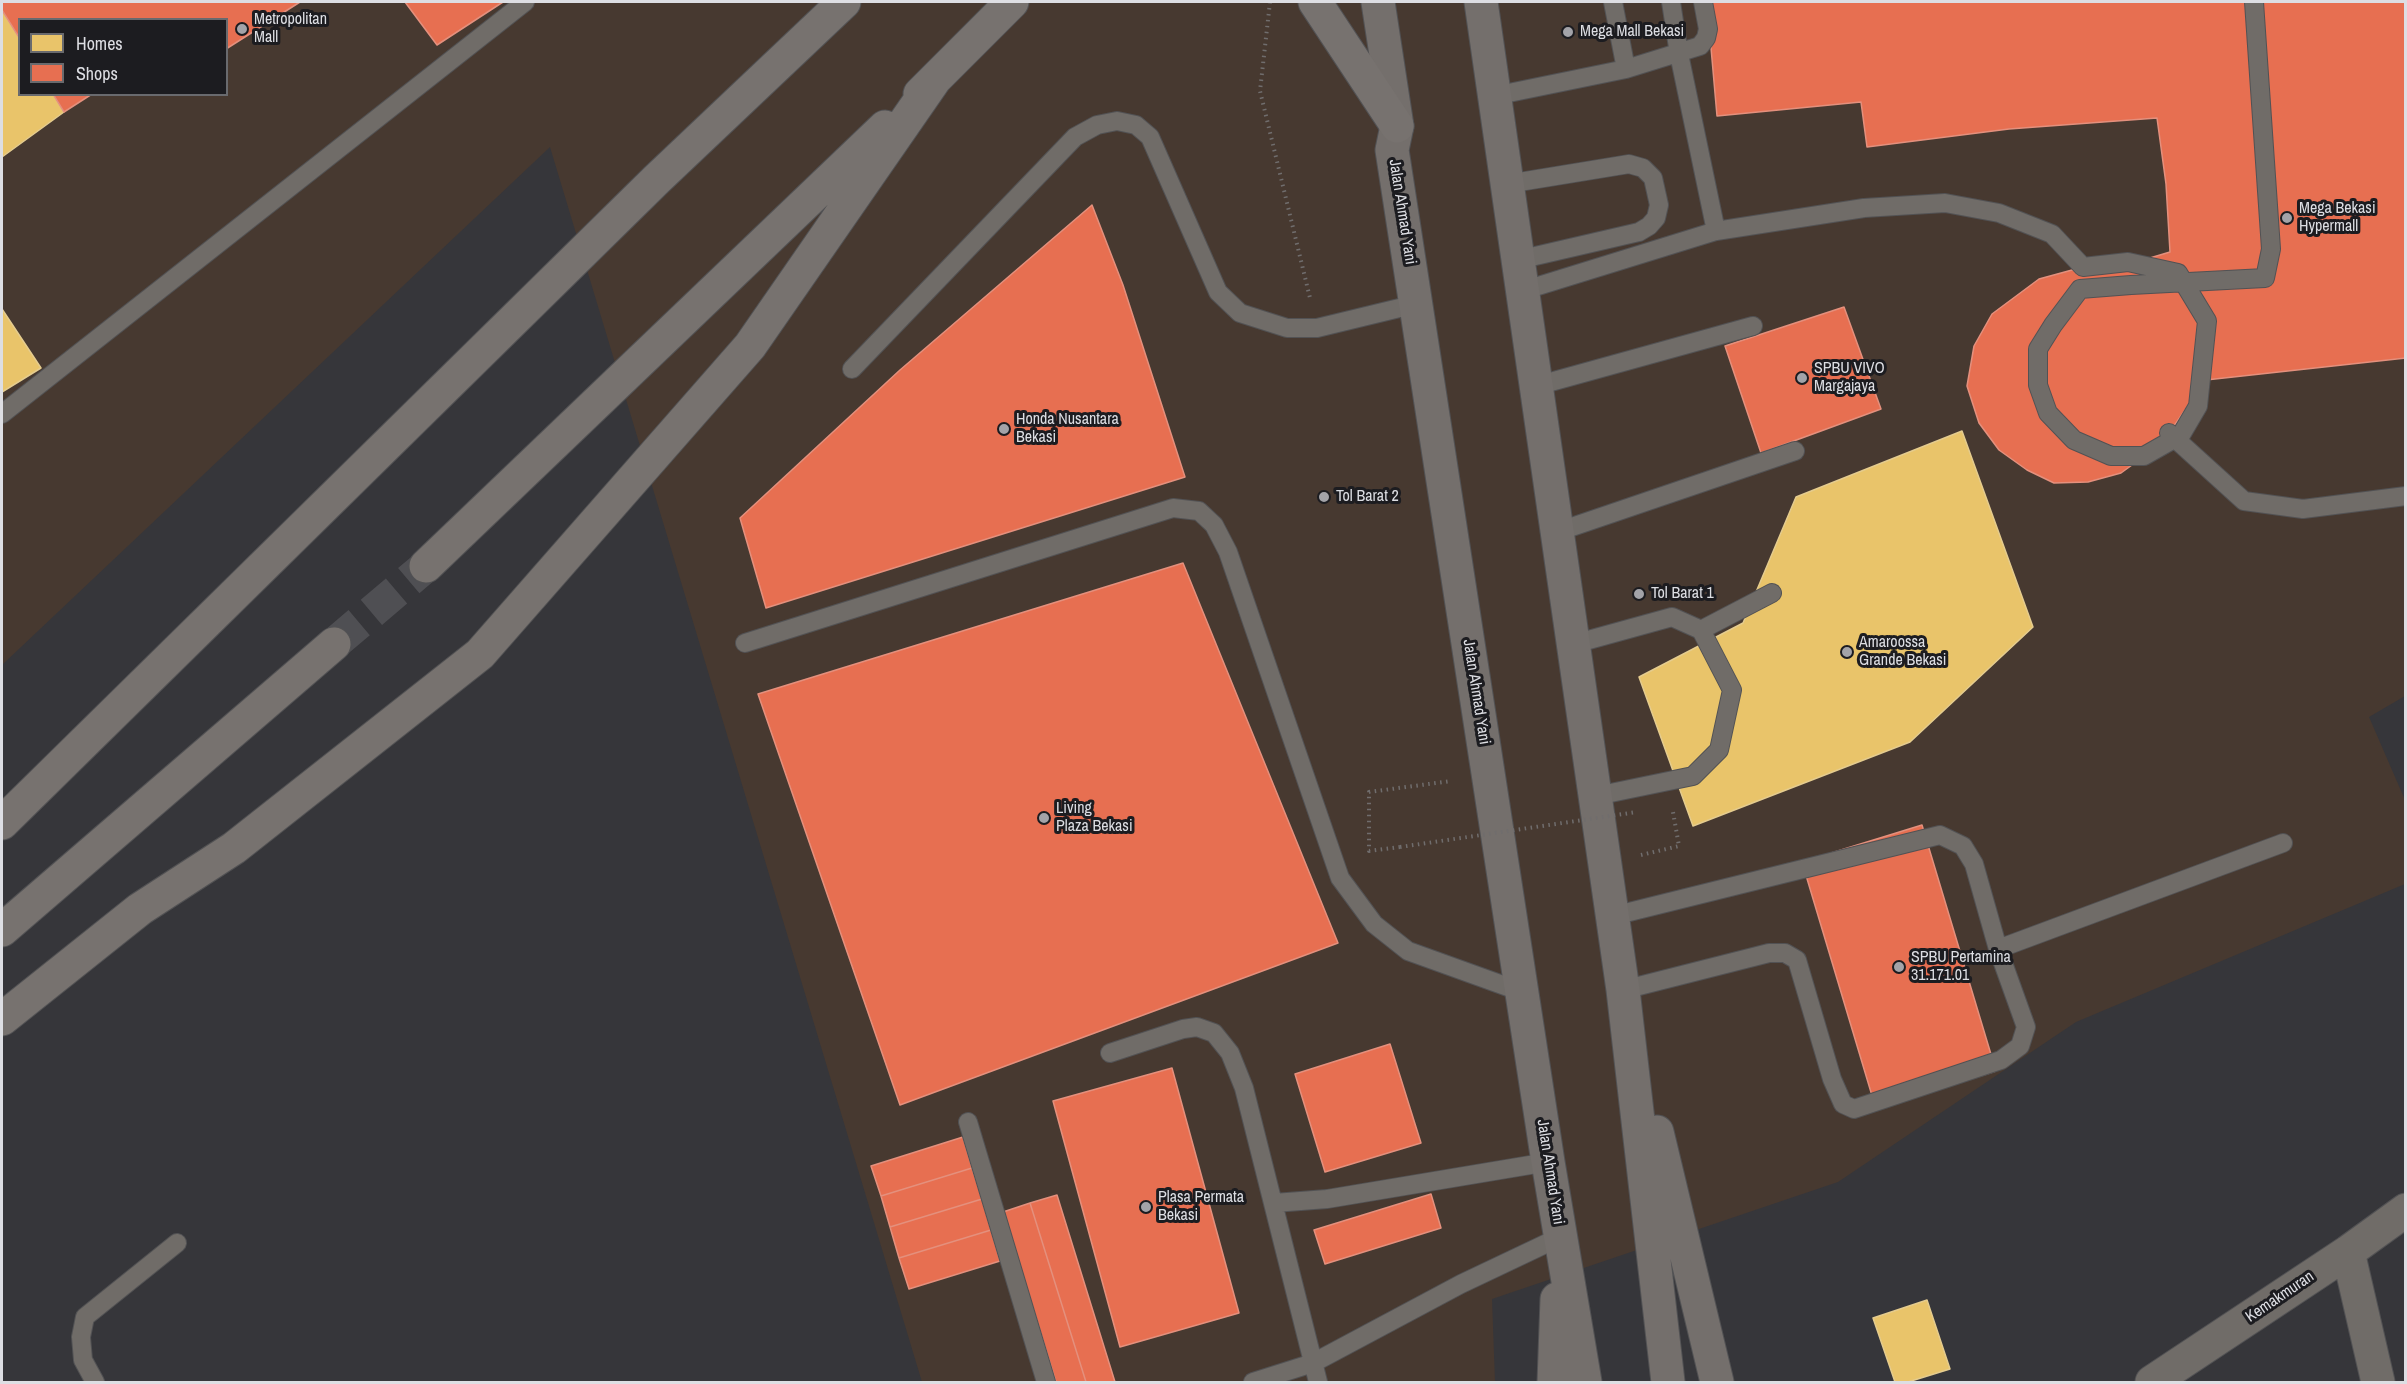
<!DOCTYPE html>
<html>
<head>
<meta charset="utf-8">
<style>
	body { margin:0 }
	#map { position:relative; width:2407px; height:1384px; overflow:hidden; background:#36363a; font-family:"Archivo Narrow",sans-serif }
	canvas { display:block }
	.frame { position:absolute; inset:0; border:3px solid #dddee3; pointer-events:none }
	.legend { position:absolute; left:18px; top:18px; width:210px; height:78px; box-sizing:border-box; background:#1c1c20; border:2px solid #696a6e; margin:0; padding:8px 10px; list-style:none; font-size:18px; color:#dddee3 }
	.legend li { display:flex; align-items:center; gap:12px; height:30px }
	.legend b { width:30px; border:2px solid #696a6e }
</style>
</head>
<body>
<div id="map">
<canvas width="2407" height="1384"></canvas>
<div class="frame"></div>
<ul class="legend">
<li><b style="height:16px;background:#e9c46a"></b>Homes</li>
<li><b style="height:16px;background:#e76f51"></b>Shops</li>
</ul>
</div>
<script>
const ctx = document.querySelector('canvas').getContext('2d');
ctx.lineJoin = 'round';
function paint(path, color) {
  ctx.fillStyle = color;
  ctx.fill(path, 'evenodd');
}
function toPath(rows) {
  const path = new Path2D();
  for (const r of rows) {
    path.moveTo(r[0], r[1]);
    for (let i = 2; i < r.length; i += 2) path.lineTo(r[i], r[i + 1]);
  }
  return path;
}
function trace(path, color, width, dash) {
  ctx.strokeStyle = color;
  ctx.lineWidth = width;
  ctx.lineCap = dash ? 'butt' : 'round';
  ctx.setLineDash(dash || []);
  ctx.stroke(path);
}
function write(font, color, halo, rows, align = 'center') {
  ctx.font = font + ' "Archivo Narrow",sans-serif';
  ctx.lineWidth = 6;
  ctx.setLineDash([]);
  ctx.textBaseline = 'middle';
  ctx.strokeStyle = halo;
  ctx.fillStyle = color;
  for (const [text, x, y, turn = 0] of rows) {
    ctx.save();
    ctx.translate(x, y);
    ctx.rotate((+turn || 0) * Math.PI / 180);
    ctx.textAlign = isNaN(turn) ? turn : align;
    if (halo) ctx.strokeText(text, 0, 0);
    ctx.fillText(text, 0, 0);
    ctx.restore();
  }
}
const commercial = toPath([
	[2,2,2405,2,2405,696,2369,717,2405,800,2405,884,2076,1022,1838,1182,1492,1299,1495,1382,922,1382,550,147,2,665],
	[20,20,226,20,226,94,20,94]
]);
const homes = toPath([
	[2,10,20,39,20,94,53,94,64,112,2,157,2,10],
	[2,309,41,368,2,392,2,309],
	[1962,431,2033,627,1910,742,1693,826,1639,677,1743,623,1796,497,1962,431],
	[1927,1300,1950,1369,1908,1382,1895,1382,1873,1318,1927,1300]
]);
const shops = toPath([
	[2,2,300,2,226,49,226,20,20,20,20,39,2,10,2,2],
	[405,2,503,2,437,45,405,2],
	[1707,2,2406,2,2406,358,2206,380,2169,433,2150,452,2121,473,2088,482,2054,483,2027,470,1999,450,1979,423,1967,386,1974,346,1992,314,2039,279,2083,267,2133,263,2170,252,2166,184,2157,118,2009,129,1867,147,1861,102,1717,116,1707,2],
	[53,94,92,94,64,112,53,94],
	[1092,205,1123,285,1185,477,766,608,740,518,900,370,1092,205],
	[1844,307,1881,409,1761,453,1725,346,1844,307],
	[1183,563,1338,943,900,1105,758,694,1183,563],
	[1922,825,1996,1071,1876,1109,1802,862,1922,825],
	[1390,1044,1421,1143,1325,1172,1295,1074,1390,1044],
	[1172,1068,1239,1313,1120,1347,1053,1101,1172,1068],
	[963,1137,972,1168,881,1196,871,1166,963,1137],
	[972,1168,982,1199,890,1227,881,1196,972,1168],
	[1431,1194,1441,1228,1325,1264,1314,1230,1431,1194],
	[1057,1195,1115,1382,1086,1382,1030,1203,1057,1195],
	[982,1199,991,1230,899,1258,890,1227,982,1199],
	[1030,1203,1086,1382,1056,1382,1003,1212,1030,1203],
	[991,1230,1000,1261,909,1289,899,1258,991,1230]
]);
const motorwayTunnel = toPath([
	[334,644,426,566]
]);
const path = toPath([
	[1270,2,1260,91,1310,298],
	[1400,847,1369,851,1369,792,1451,781],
	[1641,855,1679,846,1673,812]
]);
const service = toPath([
	[1613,2,1626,69],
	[1671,2,1679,54,1716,231,1864,208,1945,203,1999,213,2052,234,2083,267,2128,262,2178,273,2207,321,2198,406,2181,435,2144,456,2111,456,2074,440,2048,413,2038,385,2038,349,2053,325,2080,289,2131,285,2265,278,2271,249,2254,2],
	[1494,96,1626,69,1700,46,1706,38,1708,29,1703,2],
	[1507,184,1629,164,1643,168,1653,178,1659,205,1656,218,1649,226,1639,232,1518,260],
	[1522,291,1716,231],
	[852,369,1075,137,1097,125,1117,121,1136,125,1150,137,1218,292,1240,313,1287,328,1317,328,1416,304],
	[1536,386,1753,326],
	[2,414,525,2],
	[2169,433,2244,501,2303,509,2406,496],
	[1557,532,1795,451],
	[1701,630,1772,593],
	[745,643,1173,508,1199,511,1214,525,1228,552,1340,878,1374,924,1408,951,1522,992],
	[1574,644,1672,617,1701,630,1732,690,1719,750,1693,776,1596,796],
	[1613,916,1940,835,1963,846,1974,864,1998,949,2026,1027,2020,1046,2001,1060,1854,1109,1843,1104,1832,1079,1797,960,1785,953,1769,953,1623,990],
	[1998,949,2283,843],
	[1110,1053,1183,1029,1197,1027,1214,1033,1230,1053,1244,1088,1318,1382],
	[968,1122,1046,1382],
	[1274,1203,1327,1199,1548,1162],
	[95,1382,83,1360,81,1337,85,1317,177,1243],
	[1253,1382,1313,1363,1461,1284,1560,1237]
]);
const minor = toPath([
	[2348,1252,2378,1382],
	[2152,1382,2348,1252,2406,1210]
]);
const trunk = toPath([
	[1378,2,1397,126,1392,150,1548,1162,1585,1382],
	[1481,2,1623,990,1668,1382],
	[1657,1132,1717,1382],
	[1554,1382,1557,1299]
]);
const motorway = toPath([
	[1315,2,1397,126],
	[920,94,1012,2],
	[426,566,885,127],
	[2,823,656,180,844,2],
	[2,930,334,644],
	[2,1019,140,909,234,848,480,654,750,346,935,79]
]);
const pathBridge = toPath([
	[1400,847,1637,812]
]);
const markers = [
	[242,29,6,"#a3a3a8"],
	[1568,32,6,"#a3a3a8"],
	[2287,218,6,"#a3a3a8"],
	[1802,378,6,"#a3a3a8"],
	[1004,429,6,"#a3a3a8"],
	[1324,497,6,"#a3a3a8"],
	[1639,594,6,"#a3a3a8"],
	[1847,652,6,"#a3a3a8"],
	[1044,818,6,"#a3a3a8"],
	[1899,967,6,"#a3a3a8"],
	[1146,1207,6,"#a3a3a8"]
];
const poiNames = [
	["Metropolitan",254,20],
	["Mall",254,38],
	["Mega Mall Bekasi",1580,32],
	["Mega Bekasi",2299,209],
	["Hypermall",2299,227],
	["SPBU VIVO",1814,369],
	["Margajaya",1814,387],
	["Honda Nusantara",1016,420],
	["Bekasi",1016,438],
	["Tol Barat 2",1336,497],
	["Tol Barat 1",1651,594],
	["Amaroossa",1859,643],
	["Grande Bekasi",1859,661],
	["Living",1056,809],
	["Plaza Bekasi",1056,827],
	["SPBU Pertamina",1911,958],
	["31.171.01",1911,976],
	["Plasa Permata",1158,1198],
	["Bekasi",1158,1216]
];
const streetNames = [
	["Jalan Ahmad Yani",1402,212,81],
	["Jalan Ahmad Yani",1476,692,81],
	["Jalan Ahmad Yani",1550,1172,81],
	["Kemakmuran",2280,1297,-34]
];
paint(commercial, '#473930');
paint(homes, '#e9c46a');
trace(homes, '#e5cc8e', 1.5);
paint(shops, '#e76f51');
trace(shops, '#e4907d', 1.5);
trace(motorwayTunnel, '#4f4f53', 33, [33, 16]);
trace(service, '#525254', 20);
trace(minor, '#525254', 35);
trace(trunk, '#525254', 35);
trace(motorway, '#525254', 35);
trace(path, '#706d6d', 4, [1.5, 4.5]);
trace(service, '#706c68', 18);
trace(minor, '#706c68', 33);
trace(trunk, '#746f6c', 33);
trace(motorway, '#77726f', 33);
trace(pathBridge, '#706d6d', 4, [1.5, 4.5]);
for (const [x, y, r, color] of markers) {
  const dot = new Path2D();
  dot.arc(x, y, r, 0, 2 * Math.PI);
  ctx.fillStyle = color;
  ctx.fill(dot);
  trace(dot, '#1c1c20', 2);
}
write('16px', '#dddee3', '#1c1c20', poiNames, 'left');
write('16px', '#dddee3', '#1c1c20', streetNames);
</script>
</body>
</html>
